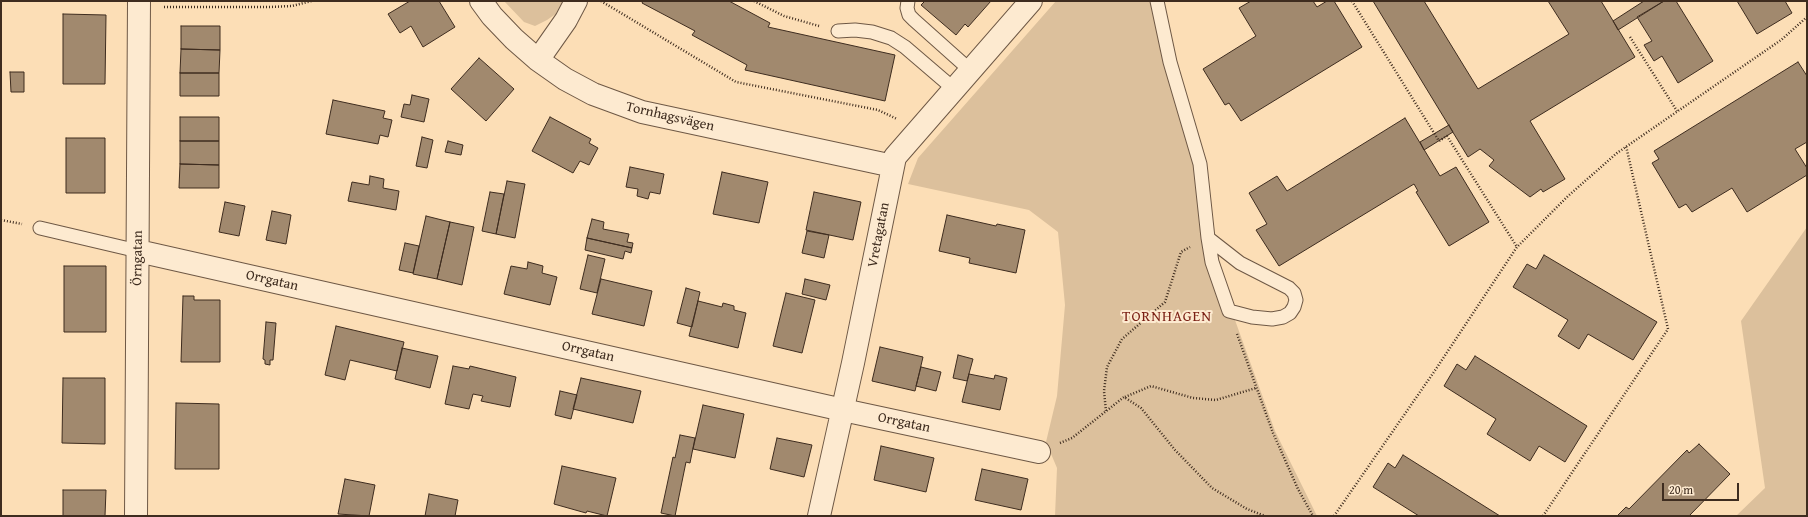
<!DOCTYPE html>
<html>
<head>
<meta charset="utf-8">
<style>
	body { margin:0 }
	#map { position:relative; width:1808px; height:517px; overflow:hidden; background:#fcdeb6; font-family:"Gentium Book Plus",serif }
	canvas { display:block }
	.frame { position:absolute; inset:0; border:2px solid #3e2c1f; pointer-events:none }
	.scale { position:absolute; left:1662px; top:483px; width:77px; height:18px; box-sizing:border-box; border:2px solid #3e2c1f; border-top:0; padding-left:5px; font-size:12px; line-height:14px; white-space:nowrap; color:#3e2c1f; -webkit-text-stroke:3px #fdead0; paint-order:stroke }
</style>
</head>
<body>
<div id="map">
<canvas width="1808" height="517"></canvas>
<div class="frame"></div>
<div class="scale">20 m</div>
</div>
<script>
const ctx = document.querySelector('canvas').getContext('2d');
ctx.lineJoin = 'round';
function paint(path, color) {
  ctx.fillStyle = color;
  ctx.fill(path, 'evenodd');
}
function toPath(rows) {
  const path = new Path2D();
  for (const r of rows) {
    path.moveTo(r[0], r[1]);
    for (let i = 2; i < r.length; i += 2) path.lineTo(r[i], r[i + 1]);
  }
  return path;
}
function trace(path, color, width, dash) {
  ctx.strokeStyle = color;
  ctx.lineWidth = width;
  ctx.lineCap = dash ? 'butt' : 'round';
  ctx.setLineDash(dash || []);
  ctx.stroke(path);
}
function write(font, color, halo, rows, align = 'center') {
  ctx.font = font + ' "Gentium Book Plus",serif';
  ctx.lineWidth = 4;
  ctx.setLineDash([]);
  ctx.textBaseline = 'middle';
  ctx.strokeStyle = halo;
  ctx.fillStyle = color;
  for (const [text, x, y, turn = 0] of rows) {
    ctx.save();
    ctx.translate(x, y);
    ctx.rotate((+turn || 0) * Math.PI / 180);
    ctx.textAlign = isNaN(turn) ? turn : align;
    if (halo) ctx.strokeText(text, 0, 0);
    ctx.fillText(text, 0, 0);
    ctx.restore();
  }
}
const green = toPath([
	[504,1,565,1,560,11,547,20,535,26,524,22],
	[1056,1,1160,1,1218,273,1275,431,1317,516,1055,516,1057,468,1046,442,1057,396,1065,305,1058,232,1029,210,908,184,918,158],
	[1807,227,1807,516,1736,516,1765,488,1741,321]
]);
const building = toPath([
	[410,1,439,1,455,27,423,47,411,26,400,33,388,14,410,1],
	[643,1,729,1,770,23,768,27,895,55,885,101,745,70,747,65,692,35,695,31,642,3,643,1],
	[925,1,991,1,968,27,965,24,956,35,921,5,925,1],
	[1251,1,1313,1,1317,7,1327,1,1334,1,1362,47,1241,121,1229,103,1225,105,1203,69,1256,36,1239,8,1251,1],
	[1373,1,1424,1,1478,89,1569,34,1548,1,1601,1,1635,57,1530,121,1565,179,1543,192,1541,189,1530,197,1489,166,1494,160,1480,149,1468,157,1373,1],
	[1644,1,1664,1,1618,30,1613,21,1644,1],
	[1664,1,1676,1,1713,61,1678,83,1662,56,1654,61,1644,45,1652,41,1637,17,1664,1],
	[1737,1,1785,1,1792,13,1757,34,1737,1],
	[63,14,106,15,105,84,63,84,63,14],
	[181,26,220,26,220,50,181,49,181,26],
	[181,49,220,50,219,73,180,73,181,49],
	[479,58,514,89,486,121,451,89,479,58],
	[1798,62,1807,76,1807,142,1795,149,1807,168,1807,175,1747,212,1732,188,1692,212,1686,204,1679,208,1652,163,1659,159,1654,151,1798,62],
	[10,72,24,72,24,92,11,92,10,72],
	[180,73,219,73,219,96,180,96,180,73],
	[412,95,429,99,424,122,401,117,404,104,410,105,412,95],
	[333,100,385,111,383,118,392,120,388,137,380,135,378,144,326,134,333,100],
	[180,117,219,117,219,141,180,141,180,117],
	[550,117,591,139,589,143,598,148,589,165,580,161,573,173,532,151,550,117],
	[1405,118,1440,176,1456,167,1489,222,1449,246,1416,192,1418,191,1414,184,1279,266,1256,230,1267,224,1249,193,1277,176,1287,191,1405,118],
	[1449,125,1453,132,1424,150,1420,142,1449,125],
	[422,137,433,140,427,168,416,166,422,137],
	[66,138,105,138,105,193,66,193,66,138],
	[180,141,219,141,219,165,180,164,180,141],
	[448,141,463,145,461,155,445,152,448,141],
	[180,164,219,165,219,188,179,188,180,164],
	[630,167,664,174,660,194,650,192,648,199,637,196,638,189,626,187,630,167],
	[722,172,768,182,759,223,713,214,722,172],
	[370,176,384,179,383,188,399,191,396,210,348,201,352,182,369,185,370,176],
	[507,181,525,184,515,238,496,234,507,181],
	[490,192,504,194,496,234,482,231,490,192],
	[814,192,861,202,853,240,806,230,814,192],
	[225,202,245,206,239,236,219,232,225,202],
	[272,211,291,215,286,244,266,240,272,211],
	[947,215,996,226,997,224,1025,230,1016,273,969,263,970,258,939,251,947,215],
	[426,216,450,222,437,279,413,274,426,216],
	[592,219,604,222,603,229,629,234,627,242,633,243,632,248,587,238,592,219],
	[450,222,474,227,462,285,437,279,450,222],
	[807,231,829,235,824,258,802,253,807,231],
	[587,238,632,248,631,253,625,251,623,259,585,250,587,238],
	[405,243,419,246,413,273,399,270,405,243],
	[588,255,605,259,597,293,580,289,588,255],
	[1544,255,1657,322,1633,360,1588,334,1579,349,1558,336,1568,320,1513,287,1527,264,1536,269,1544,255],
	[528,262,543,266,542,273,557,277,550,305,504,294,511,266,527,269,528,262],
	[64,266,106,266,106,332,64,332,64,266],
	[601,279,652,291,644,326,592,314,601,279],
	[805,279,830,285,826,300,802,294,805,279],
	[686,288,700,292,692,327,677,323,686,288],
	[786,293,815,300,802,353,773,346,786,293],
	[183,296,194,296,194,300,220,300,220,362,181,362,183,296],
	[698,301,722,307,723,303,734,306,734,310,746,313,738,348,689,336,698,301],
	[266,322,276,323,273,360,270,360,270,365,265,364,265,360,263,359,266,322],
	[336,326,404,342,397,371,350,360,345,380,325,375,336,326],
	[880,347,923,357,915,391,872,381,880,347],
	[402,348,438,356,430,388,395,379,402,348],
	[958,355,973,359,967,381,953,378,958,355],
	[1475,356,1587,426,1565,462,1539,446,1530,461,1487,434,1496,419,1444,386,1457,364,1466,370,1475,356],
	[453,366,469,369,470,366,516,377,510,407,481,401,483,396,473,394,469,409,445,404,453,366],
	[921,367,941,372,936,391,916,386,921,367],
	[969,374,994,379,995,375,1007,378,1000,410,962,402,969,374],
	[63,378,105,378,105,444,62,443,63,378],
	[581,378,641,391,633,423,573,409,581,378],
	[560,391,577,395,571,419,555,415,560,391],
	[176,403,219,404,219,469,175,469,176,403],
	[703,405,744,414,735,458,693,449,703,405],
	[680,435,695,438,690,463,686,462,675,516,661,513,673,457,675,458,680,435],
	[777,438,812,445,804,477,770,469,777,438],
	[1699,444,1730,474,1689,516,1617,516,1626,507,1629,509,1687,450,1689,453,1699,444],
	[881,446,934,458,926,492,874,480,881,446],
	[1403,455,1500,516,1419,516,1373,487,1388,463,1395,468,1403,455],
	[562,466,616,478,607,516,587,511,586,513,554,504,562,466],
	[982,469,1028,479,1021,510,975,500,982,469],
	[345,479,375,485,369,516,338,514,345,479],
	[63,490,106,490,105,516,63,516,63,490],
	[429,494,458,500,455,516,425,516,429,494]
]);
const path = toPath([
	[601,1,736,82,878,110,897,119],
	[754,1,784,16,819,26],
	[1352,1,1439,141,1447,136,1517,247],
	[164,7,270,7,292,6,312,1],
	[1630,37,1677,111],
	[1,220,22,224],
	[1237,334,1273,433,1298,489,1313,516],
	[1125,397,1151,386,1193,398,1216,400,1256,388],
	[1106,411,1104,391,1107,367,1122,339,1165,302,1181,252,1190,247],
	[1060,443,1072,438,1124,397,1141,408,1175,450,1212,488,1247,509,1265,516],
	[1334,516,1436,369,1517,247,1568,196,1617,153,1781,40,1807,17],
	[1543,516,1668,329,1626,146]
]);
const lane = toPath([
	[908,1,907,8,909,15,914,20,970,70],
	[1157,1,1170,62,1200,164,1208,238,1212,262,1229,311,1252,317,1272,319,1283,317,1290,313,1294,307,1296,300,1294,293,1289,288,1240,263,1208,238],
	[838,31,855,30,872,32,891,38,905,47,954,89],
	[40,228,138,251]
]);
const street = toPath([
	[481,1,492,16,514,39,538,60,565,79,593,94,642,112,893,166],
	[538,60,566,20,576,1],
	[138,251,843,410,1039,452],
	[136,516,139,1],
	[819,516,853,363,895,157,1031,1]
]);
const streetNames = [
	["Tornhagsvägen",670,117,13],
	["Vretagatan",879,235,-79],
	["Örngatan",138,258,-89],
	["Orrgatan",272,281,13],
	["Orrgatan",588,352,13],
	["Orrgatan",904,423,12]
];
const neighbourhoodNames = [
	["TORNHAGEN",1167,317]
];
paint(green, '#dcc09c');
paint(building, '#a1896e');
trace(building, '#3e2c1f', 1);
trace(lane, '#6e5845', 15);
trace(street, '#6e5845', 24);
trace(path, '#3e2c1f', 2.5, [1, 2]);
trace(lane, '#fdead0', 13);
trace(street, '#fdead0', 22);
write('14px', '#3e2c1f', '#fdead0', streetNames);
ctx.letterSpacing = '1px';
write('15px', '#7a1f14', '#fdead0', neighbourhoodNames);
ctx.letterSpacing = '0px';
</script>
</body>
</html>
